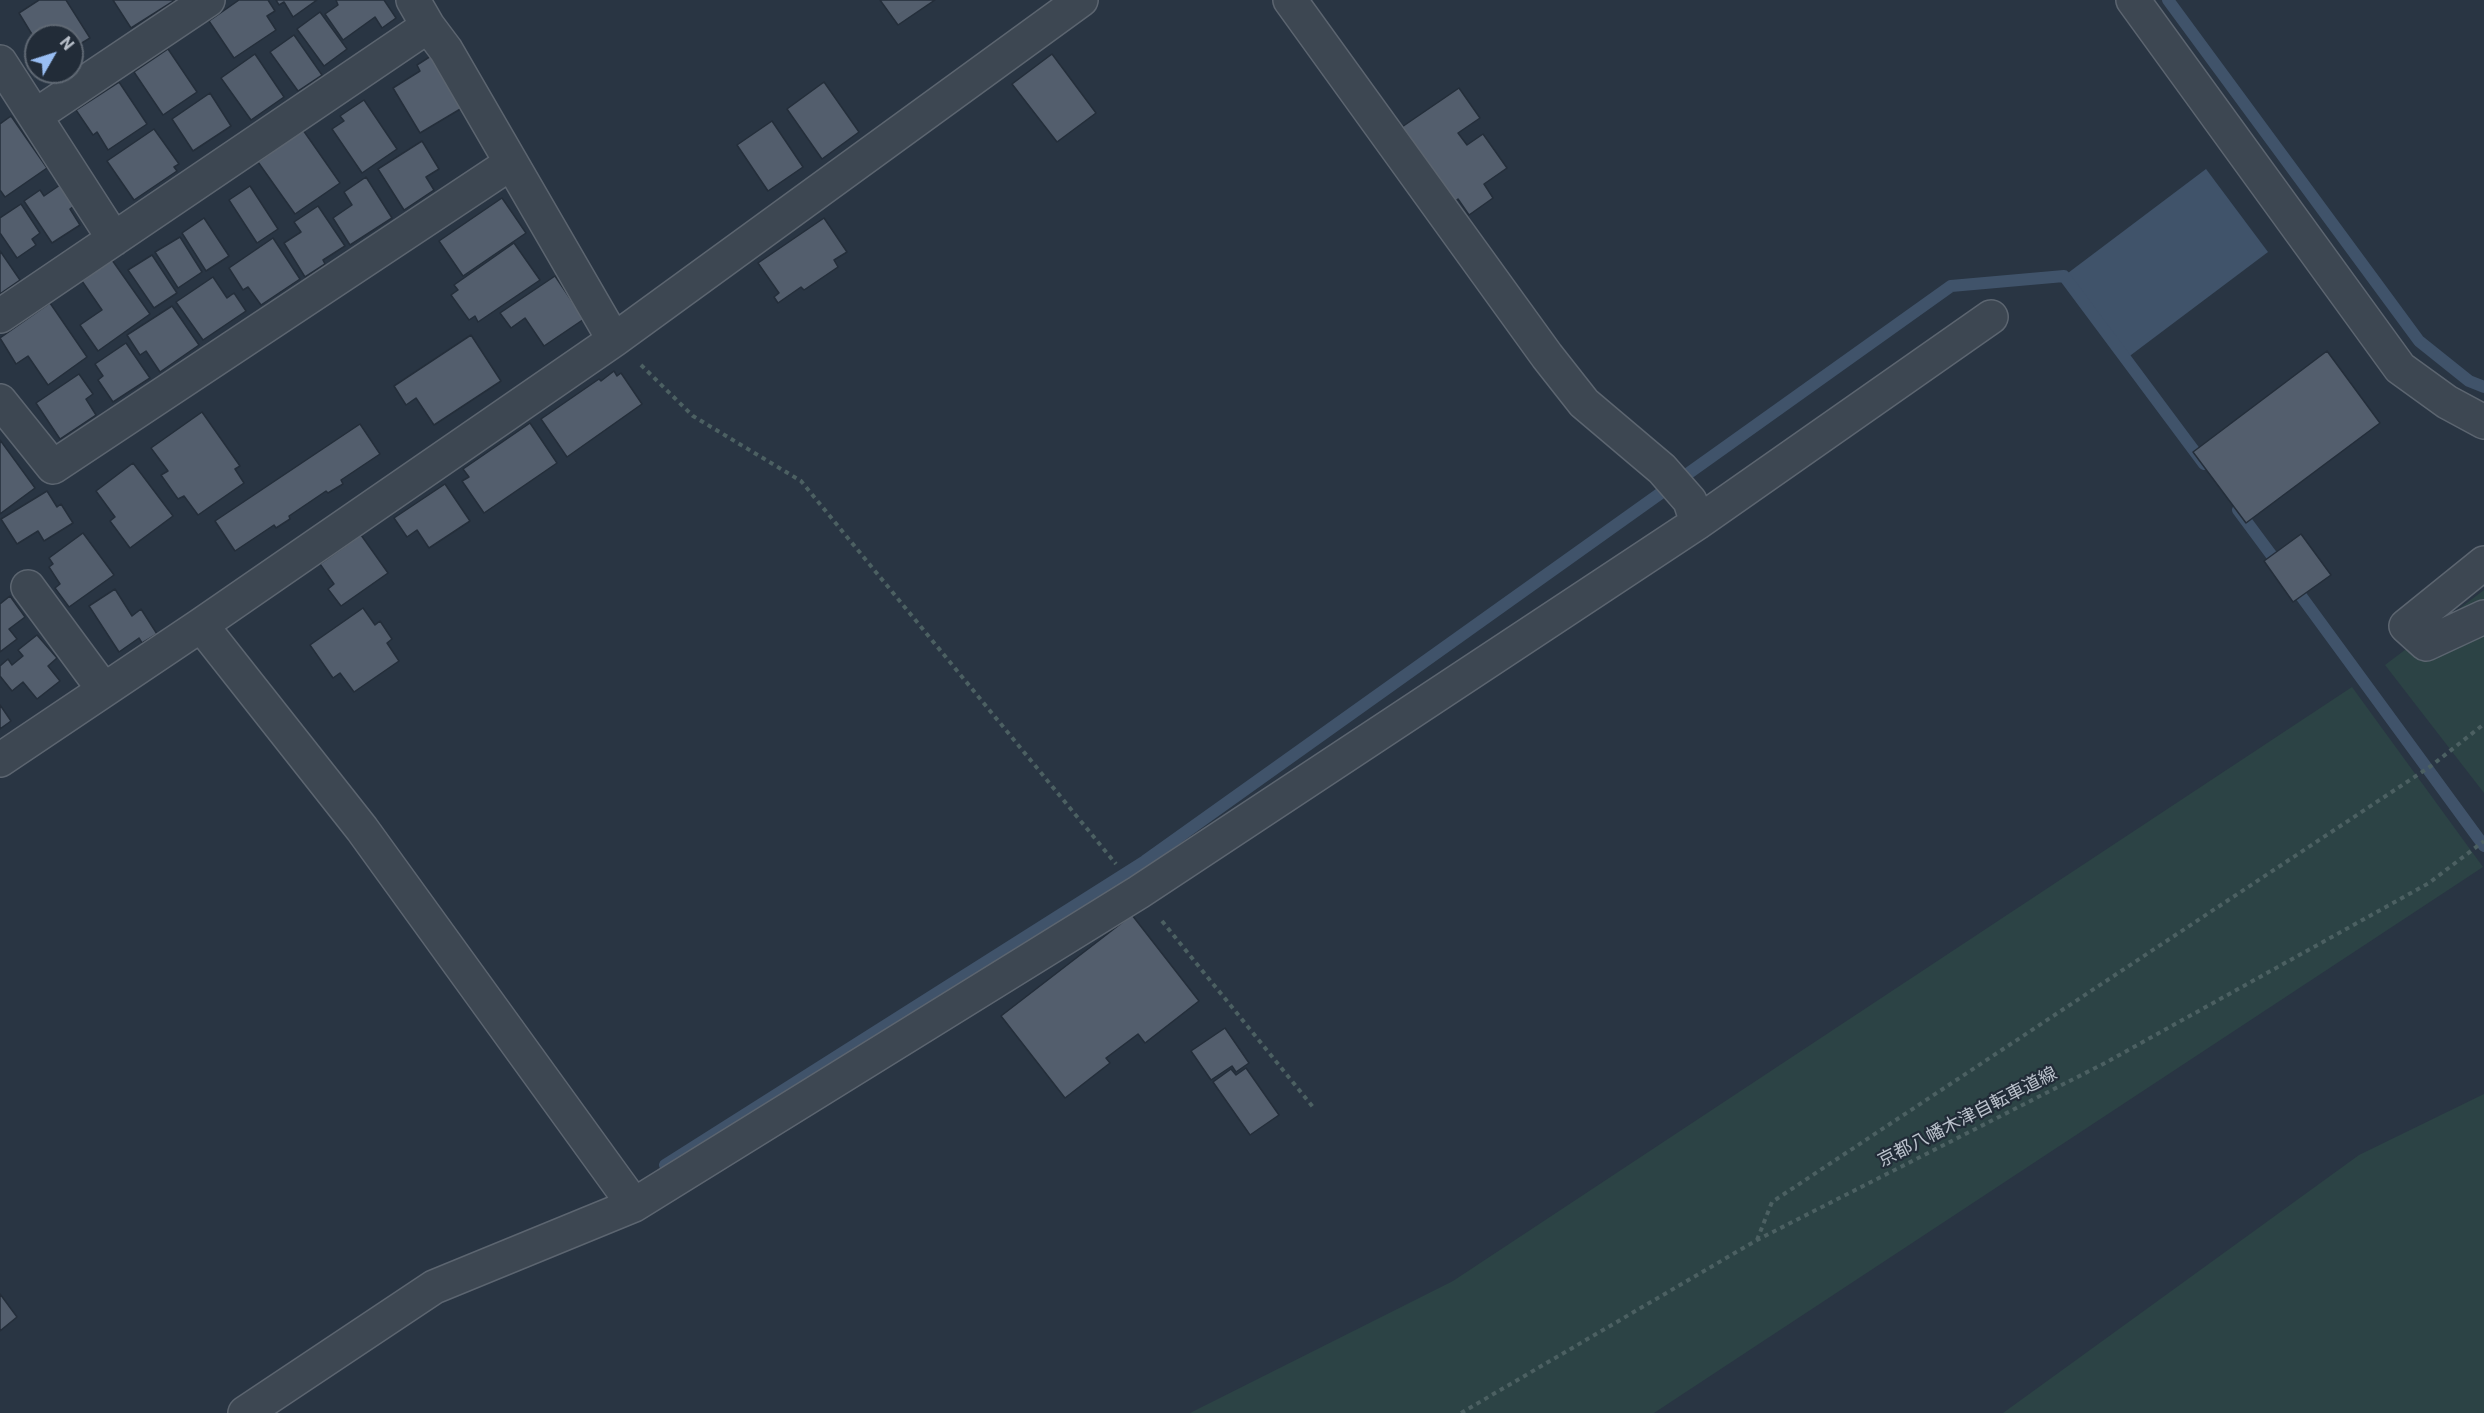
<!DOCTYPE html>
<html>
<head>
<meta charset="utf-8">
<style>
	body { margin:0 }
	#map { position:relative; width:2484px; height:1413px; overflow:hidden; background:#293543; font-family:Roboto,sans-serif }
	canvas { display:block }
	.north { position:absolute; left:24px; top:24px; width:60px; height:60px; box-sizing:border-box; background:#222c38; border:2px solid #5f6873; border-radius:50%; rotate:51deg; font-size:16px; font-weight:700; line-height:24px; text-align:center; color:#bbc2cc }
	.north::after { content:''; display:block; margin:auto; width:21px; height:27px; background:#99bef3; clip-path:polygon(50% 0,100% 100%,50% 72%,0 100%) }
</style>
</head>
<body>
<div id="map">
<canvas width="2484" height="1413"></canvas>
<div class="north">N</div>
</div>
<script>
const ctx = document.querySelector('canvas').getContext('2d');
ctx.lineJoin = 'round';
function paint(path, color) {
  ctx.fillStyle = color;
  ctx.fill(path, 'evenodd');
}
function toPath(rows) {
  const path = new Path2D();
  for (const r of rows) {
    path.moveTo(r[0], r[1]);
    for (let i = 2; i < r.length; i += 2) path.lineTo(r[i], r[i + 1]);
  }
  return path;
}
function trace(path, color, width, dash) {
  ctx.strokeStyle = color;
  ctx.lineWidth = width;
  ctx.lineCap = dash ? 'butt' : 'round';
  ctx.setLineDash(dash || []);
  ctx.stroke(path);
}
function write(font, color, halo, rows, align = 'center') {
  ctx.font = font + ' Roboto,"Noto Sans JP",sans-serif';
  ctx.lineWidth = 4.5;
  ctx.setLineDash([]);
  ctx.textBaseline = 'middle';
  ctx.strokeStyle = halo;
  ctx.fillStyle = color;
  for (const [text, x, y, turn = 0] of rows) {
    ctx.save();
    ctx.translate(x, y);
    ctx.rotate((+turn || 0) * Math.PI / 180);
    ctx.textAlign = isNaN(turn) ? turn : align;
    if (halo) ctx.strokeText(text, 0, 0);
    ctx.fillText(text, 0, 0);
    ctx.restore();
  }
}
const green = toPath([
	[2484,590,2484,793,2385,665],
	[2352,687,2483,867,1654,1413,1190,1413,1453,1281],
	[2484,1094,2484,1413,2003,1413,2359,1155]
]);
const water = toPath([
	[2206,169,2268,252,2127,358,2064,276]
]);
const stream = toPath([
	[2168,0,2419,341,2469,381,2484,387],
	[2238,510,2281,568],
	[2293,585,2484,846],
	[665,1165,1145,861,1951,286,2064,276,2204,464]
]);
const building = toPath([
	[39,0,66,0,90,38,72,49,72,36,36,36,36,41,19,13,39,0],
	[113,0,175,0,131,28,113,0],
	[239,0,268,0,275,11,267,16,276,30,234,58,209,21,239,0],
	[276,0,317,0,293,17,284,2,279,5,276,0],
	[384,0,396,18,382,28,375,17,343,40,325,14,338,5,336,0,384,0],
	[880,0,935,0,898,25,880,0],
	[320,12,347,49,324,66,297,29,320,12],
	[294,35,322,75,298,91,270,52,294,35],
	[168,49,197,92,163,115,134,72,168,49],
	[255,54,284,97,251,120,221,78,255,54],
	[1052,54,1096,113,1057,142,1012,84,1052,54],
	[431,56,462,108,420,133,393,88,420,71,417,65,431,56],
	[119,82,147,124,108,150,97,132,93,135,76,110,119,82],
	[824,82,859,132,822,159,787,109,824,82],
	[1459,88,1480,118,1458,133,1467,145,1483,134,1507,168,1484,184,1493,198,1469,215,1458,199,1452,204,1399,129,1459,88],
	[210,93,231,126,193,151,172,119,210,93],
	[364,100,397,149,362,173,332,129,344,121,340,116,364,100],
	[11,116,47,168,5,197,0,190,0,124,11,116],
	[772,121,803,167,768,191,737,145,772,121],
	[154,129,179,164,174,167,177,171,134,200,107,161,154,129],
	[303,130,340,183,295,214,258,162,303,130],
	[422,141,439,169,426,177,434,190,404,210,378,169,422,141],
	[366,177,392,218,350,245,333,218,352,205,344,192,366,177],
	[60,185,74,206,70,209,80,225,52,243,24,201,40,190,44,196,60,185],
	[250,186,278,229,257,243,229,200,250,186],
	[502,198,526,233,463,276,439,241,502,198],
	[21,204,40,233,32,239,36,245,17,258,0,233,0,218,21,204],
	[318,206,345,246,323,260,325,264,305,277,284,243,301,232,294,222,318,206],
	[204,218,229,256,206,271,182,233,204,218],
	[824,218,847,252,834,260,838,267,804,290,801,287,778,303,774,297,779,293,758,263,824,218],
	[180,237,202,272,178,288,155,252,180,237],
	[273,238,300,279,261,305,248,287,243,290,229,268,273,238],
	[514,243,540,280,478,322,475,316,469,320,451,295,458,290,454,285,514,243],
	[0,251,20,280,0,294,0,251],
	[152,255,177,293,154,308,128,270,152,255],
	[112,260,150,314,98,351,80,325,102,310,82,281,112,260],
	[555,276,584,319,544,346,525,318,511,328,500,313,555,276],
	[213,277,227,298,234,293,246,311,203,340,176,302,213,277],
	[50,303,87,357,48,385,28,356,16,364,0,338,50,303],
	[172,306,199,345,160,372,146,351,140,355,127,335,172,306],
	[471,335,501,381,434,425,416,398,406,405,394,386,471,335],
	[126,343,150,378,113,402,98,380,103,376,95,364,126,343],
	[2327,351,2380,423,2246,523,2193,452,2327,351],
	[614,371,617,376,621,373,642,404,567,457,541,419,599,379,601,381,614,371],
	[79,374,93,394,86,399,96,415,60,439,36,403,79,374],
	[202,412,240,466,235,469,244,483,198,515,184,496,178,499,161,475,168,471,151,448,202,412],
	[530,423,557,463,484,513,462,481,469,477,463,469,530,423],
	[360,424,380,454,341,480,343,484,328,493,326,491,289,516,290,519,276,528,274,525,235,551,215,521,360,424],
	[0,440,35,488,0,514,0,440],
	[133,463,173,516,130,548,110,521,115,517,96,491,133,463],
	[445,484,470,521,429,548,417,530,407,537,394,518,445,484],
	[47,491,57,507,61,504,73,523,44,541,38,531,17,544,1,519,47,491],
	[83,533,114,575,69,607,55,588,60,584,49,567,53,564,49,558,83,533],
	[2301,534,2331,575,2293,602,2264,561,2301,534],
	[361,535,388,573,341,606,328,589,334,584,320,564,361,535],
	[115,589,132,616,141,609,157,634,142,643,139,638,119,652,89,606,115,589],
	[10,596,25,617,9,629,17,639,0,652,0,604,10,596],
	[363,608,375,625,380,621,392,639,387,643,399,661,354,692,340,673,333,678,310,645,363,608],
	[37,635,57,658,48,666,60,681,37,699,23,682,12,691,0,676,0,666,8,659,12,665,23,656,18,650,37,635],
	[0,705,11,721,0,729,0,705],
	[1132,915,1199,1001,1145,1043,1138,1034,1106,1058,1110,1063,1065,1098,1001,1016,1132,915],
	[1225,1028,1249,1063,1236,1072,1232,1066,1211,1080,1191,1051,1225,1028],
	[1246,1068,1279,1115,1250,1135,1213,1082,1231,1069,1236,1075,1246,1068],
	[0,1294,17,1317,0,1331,0,1294]
]);
const path = toPath([
	[641,365,693,416,801,481,1116,864],
	[1162,921,1313,1107],
	[1757,1240,1772,1202,2431,766,2484,724],
	[1461,1413,1757,1240,2105,1063,2429,883,2484,841]
]);
const street = toPath([
	[413,0,428,26,446,50,614,340,1081,0],
	[1290,0,1547,356,1584,403,1662,469,1690,501,1697,523],
	[2133,0,2400,368,2447,402,2484,422],
	[0,62,114,239],
	[35,116,208,0],
	[0,316,428,26],
	[0,401,53,467,511,163],
	[2484,563,2406,626,2426,644,2484,617],
	[28,587,104,690],
	[201,625,362,829,634,1205],
	[0,760,201,625,614,340],
	[245,1413,434,1287,634,1205,1139,892,1697,523,1991,317]
]);
const streetNames = [
	["京都八幡木津自転車道線",1968,1118,-27]
];
paint(green, '#2c4345');
paint(water, '#40536a');
trace(stream, '#40536a', 12);
paint(building, '#535e6d');
trace(building, '#242e3a', 1.5);
trace(street, '#5c6570', 36);
trace(path, '#4c6062', 4, [4.5, 4.5]);
trace(street, '#3d4752', 33);
write('18px', '#bbc2cc', '#222c38', streetNames);
</script>
</body>
</html>
